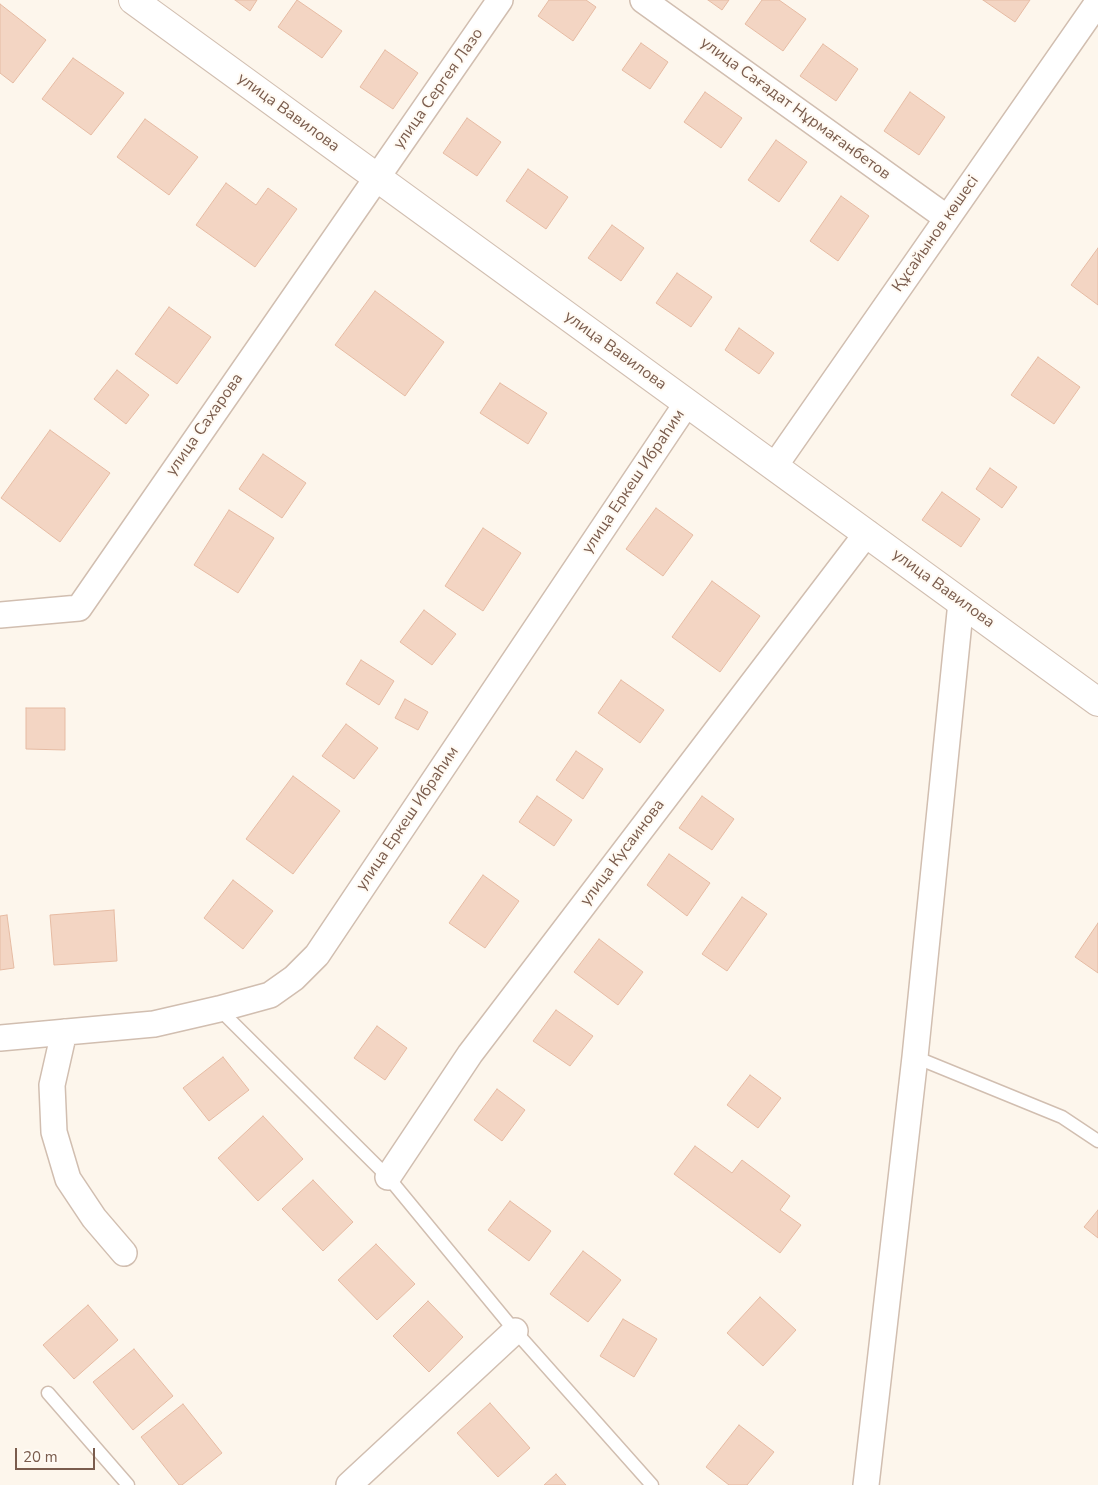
<!DOCTYPE html>
<html>
<head>
<meta charset="utf-8">
<style>
	body { margin:0 }
	#map { position:relative; width:1098px; height:1485px; overflow:hidden; background:#fdf6ec; font-family:"Nunito Sans",sans-serif }
	canvas { display:block }
	.scale { position:absolute; left:15px; top:1448px; width:80px; height:22px; box-sizing:border-box; border:2px solid #7a5c4d; border-top:0; padding-left:6px; font-size:15px; line-height:18px; white-space:nowrap; color:#7a5c4d; -webkit-text-stroke:4px #fffaf3; paint-order:stroke }
</style>
</head>
<body>
<div id="map">
<canvas width="1098" height="1485"></canvas>
<div class="scale">20 m</div>
</div>
<script>
const ctx = document.querySelector('canvas').getContext('2d');
ctx.lineJoin = 'round';
function paint(path, color) {
  ctx.fillStyle = color;
  ctx.fill(path, 'evenodd');
}
function toPath(rows) {
  const path = new Path2D();
  for (const r of rows) {
    path.moveTo(r[0], r[1]);
    for (let i = 2; i < r.length; i += 2) path.lineTo(r[i], r[i + 1]);
  }
  return path;
}
function trace(path, color, width, dash) {
  ctx.strokeStyle = color;
  ctx.lineWidth = width;
  ctx.lineCap = dash ? 'butt' : 'round';
  ctx.setLineDash(dash || []);
  ctx.stroke(path);
}
function write(font, color, halo, rows, align = 'center') {
  ctx.font = font + ' "Nunito Sans",sans-serif';
  ctx.lineWidth = 4;
  ctx.setLineDash([]);
  ctx.textBaseline = 'middle';
  ctx.strokeStyle = halo;
  ctx.fillStyle = color;
  for (const [text, x, y, turn = 0] of rows) {
    ctx.save();
    ctx.translate(x, y);
    ctx.rotate((+turn || 0) * Math.PI / 180);
    ctx.textAlign = isNaN(turn) ? turn : align;
    if (halo) ctx.strokeText(text, 0, 0);
    ctx.fillText(text, 0, 0);
    ctx.restore();
  }
}
const building = toPath([
	[235,0,257,0,250,11,235,0],
	[297,0,342,31,322,58,278,27,297,0],
	[549,0,586,0,596,7,573,41,538,16,549,0],
	[708,0,729,0,722,10,708,0],
	[762,0,779,0,806,19,783,51,745,24,762,0],
	[983,0,1030,0,1015,22,983,0],
	[0,4,46,40,13,83,0,73,0,4],
	[641,43,668,62,650,89,622,70,641,43],
	[823,44,858,69,836,101,800,76,823,44],
	[385,50,418,73,393,109,360,87,385,50],
	[73,58,124,93,91,135,42,99,73,58],
	[705,92,742,118,721,148,684,122,705,92],
	[910,92,945,117,919,155,884,131,910,92],
	[467,118,501,142,477,176,443,153,467,118],
	[145,119,198,157,169,195,117,157,145,119],
	[776,140,807,162,779,202,748,180,776,140],
	[528,169,568,197,546,229,506,201,528,169],
	[226,183,256,205,268,188,297,209,255,267,196,225,226,183],
	[841,196,869,216,838,261,810,241,841,196],
	[612,225,644,248,621,281,588,258,612,225],
	[1098,248,1098,305,1071,285,1098,248],
	[677,273,712,297,691,327,656,303,677,273],
	[375,291,444,342,405,396,335,345,375,291],
	[169,307,211,337,177,384,135,354,169,307],
	[739,328,774,353,759,374,725,350,739,328],
	[1038,357,1080,387,1054,424,1011,395,1038,357],
	[117,370,149,395,126,424,94,399,117,370],
	[500,383,547,413,528,444,480,413,500,383],
	[50,430,110,473,60,542,1,498,50,430],
	[263,454,306,483,282,518,239,489,263,454],
	[990,468,1017,487,1002,508,976,489,990,468],
	[942,492,980,519,961,547,922,520,942,492],
	[656,508,693,535,663,576,626,549,656,508],
	[229,510,274,538,238,593,194,565,229,510],
	[483,528,521,553,483,611,445,586,483,528],
	[712,581,760,616,720,672,672,637,712,581],
	[424,610,456,634,432,665,400,642,424,610],
	[361,660,394,681,379,705,346,684,361,660],
	[621,680,664,710,640,743,598,713,621,680],
	[405,699,428,712,418,730,395,718,405,699],
	[26,708,65,708,65,750,26,749,26,708],
	[346,724,378,748,354,779,322,756,346,724],
	[576,751,603,769,583,799,556,780,576,751],
	[293,776,340,811,293,874,246,839,293,776],
	[537,796,572,820,554,846,519,822,537,796],
	[702,796,734,819,712,850,679,828,702,796],
	[669,854,710,883,687,916,647,885,669,854],
	[483,875,519,901,485,948,449,923,483,875],
	[233,880,273,911,243,949,204,918,233,880],
	[742,897,767,914,727,971,702,954,742,897],
	[114,910,117,961,54,965,50,915,114,910],
	[7,915,14,968,0,970,0,916,7,915],
	[1098,923,1098,973,1075,957,1098,923],
	[599,939,643,972,618,1005,574,972,599,939],
	[556,1010,593,1036,570,1066,533,1041,556,1010],
	[377,1026,407,1048,385,1080,354,1058,377,1026],
	[223,1057,249,1090,209,1121,183,1088,223,1057],
	[750,1075,781,1098,758,1128,727,1105,750,1075],
	[497,1089,525,1110,502,1141,474,1120,497,1089],
	[263,1116,303,1159,258,1201,218,1158,263,1116],
	[695,1146,732,1173,742,1160,790,1196,780,1210,801,1225,780,1253,674,1174,695,1146],
	[313,1180,353,1222,323,1251,282,1209,313,1180],
	[510,1201,551,1231,529,1261,488,1230,510,1201],
	[1098,1210,1098,1238,1084,1227,1098,1210],
	[376,1244,415,1284,377,1320,338,1280,376,1244],
	[583,1251,621,1280,588,1322,550,1294,583,1251],
	[760,1297,796,1330,763,1366,727,1333,760,1297],
	[428,1301,463,1337,429,1372,393,1336,428,1301],
	[88,1305,118,1340,74,1379,43,1345,88,1305],
	[623,1319,657,1339,634,1377,600,1356,623,1319],
	[134,1349,173,1396,133,1430,93,1382,134,1349],
	[490,1403,530,1448,498,1477,457,1433,490,1403],
	[183,1404,222,1453,182,1485,179,1485,141,1437,183,1404],
	[739,1425,774,1452,747,1485,729,1485,706,1467,739,1425],
	[556,1474,566,1485,544,1485,556,1474]
]);
const service = toPath([
	[219,1009,388,1177,515,1331,652,1485],
	[915,1057,1062,1117,1098,1141],
	[48,1393,128,1485]
]);
const minor = toPath([
	[643,0,947,218],
	[774,467,1098,2],
	[0,615,79,608,500,0],
	[64,1032,52,1085,54,1132,68,1179,94,1218,124,1253],
	[0,1038,154,1024,219,1009,270,995,294,978,317,955,687,403],
	[388,1177,470,1054,867,533],
	[349,1485,515,1331],
	[866,1485,915,1057,961,602]
]);
const tertiary = toPath([
	[133,0,1098,702]
]);
const streetNames = [
	["улица Сергея Лазо",439,89,-55],
	["улица Сағадат Нұрмағанбетов",795,109,36],
	["улица Вавилова",288,113,36],
	["Құсайынов көшесі",936,234,-55],
	["улица Вавилова",615,351,36],
	["улица Сахарова",205,425,-55],
	["улица Еркеш Ибраһим",634,482,-56],
	["улица Вавилова",943,589,36],
	["улица Еркеш Ибраһим",408,819,-56],
	["улица Кусаинова",623,853,-53]
];
paint(building, '#f3d5c3');
trace(building, '#e6bba3', 1);
trace(service, '#d1beb0', 15);
trace(minor, '#d1beb0', 28);
trace(tertiary, '#d1beb0', 30);
trace(service, '#fff', 12);
trace(minor, '#fff', 25);
trace(tertiary, '#fff', 28);
write('16px', '#7a5c4d', '#fffaf3', streetNames);
</script>
</body>
</html>
